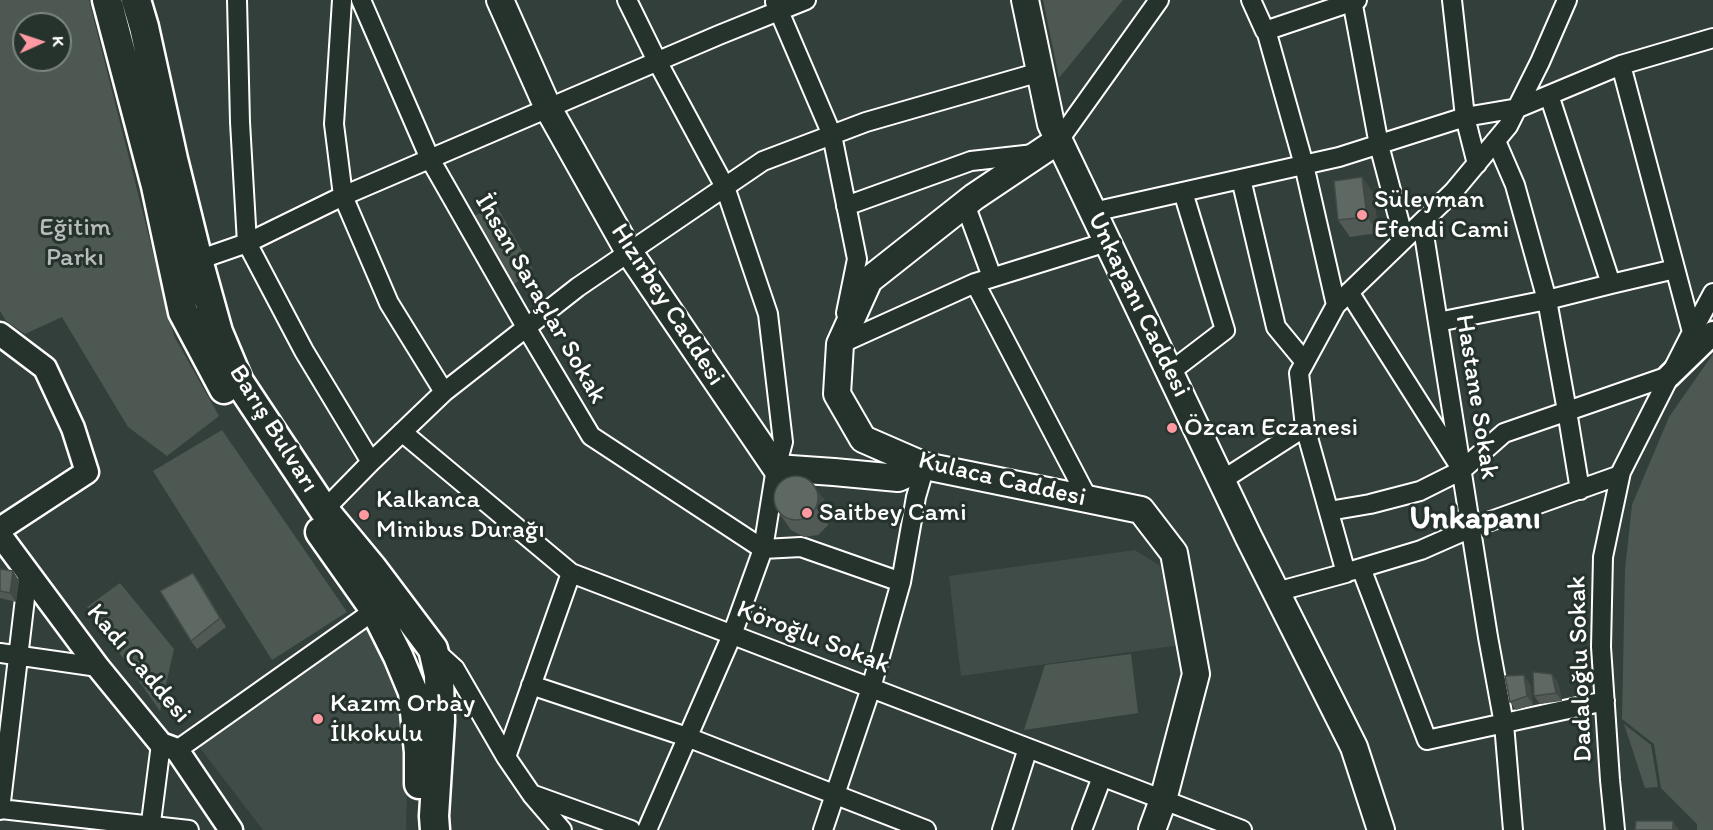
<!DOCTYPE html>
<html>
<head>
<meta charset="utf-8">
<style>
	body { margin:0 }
	#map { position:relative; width:1713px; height:830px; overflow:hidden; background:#333f3a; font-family:Itim,sans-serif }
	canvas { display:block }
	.north { position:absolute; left:12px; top:12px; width:60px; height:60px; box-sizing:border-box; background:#26332d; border:2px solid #7d8581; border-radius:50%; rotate:87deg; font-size:16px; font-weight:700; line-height:24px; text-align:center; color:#fff }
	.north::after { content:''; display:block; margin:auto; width:21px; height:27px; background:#ff9aa2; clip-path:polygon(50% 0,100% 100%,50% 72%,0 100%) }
</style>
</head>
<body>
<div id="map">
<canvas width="1713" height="830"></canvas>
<div class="north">K</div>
</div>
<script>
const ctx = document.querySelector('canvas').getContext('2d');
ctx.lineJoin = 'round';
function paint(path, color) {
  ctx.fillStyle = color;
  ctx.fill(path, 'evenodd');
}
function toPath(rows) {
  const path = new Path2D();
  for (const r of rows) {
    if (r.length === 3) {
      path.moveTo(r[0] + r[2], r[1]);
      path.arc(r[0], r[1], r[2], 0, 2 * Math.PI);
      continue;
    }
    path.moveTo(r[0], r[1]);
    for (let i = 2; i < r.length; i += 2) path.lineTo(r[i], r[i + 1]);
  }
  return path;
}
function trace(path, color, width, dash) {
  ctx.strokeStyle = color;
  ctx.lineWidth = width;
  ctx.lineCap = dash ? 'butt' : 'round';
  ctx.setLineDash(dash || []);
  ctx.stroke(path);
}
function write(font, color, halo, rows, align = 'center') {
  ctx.font = font + ' Itim,sans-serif';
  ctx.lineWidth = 6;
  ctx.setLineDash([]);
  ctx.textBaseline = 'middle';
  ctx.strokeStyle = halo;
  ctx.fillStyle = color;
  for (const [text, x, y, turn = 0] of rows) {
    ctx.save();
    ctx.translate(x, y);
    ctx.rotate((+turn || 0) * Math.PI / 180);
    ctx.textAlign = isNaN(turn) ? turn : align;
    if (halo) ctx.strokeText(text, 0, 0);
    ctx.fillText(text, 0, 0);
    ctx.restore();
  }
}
const built = toPath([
	[1135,550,1160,566,1180,645,961,676,949,576],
	[366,625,399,694,408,744,406,830,263,830,197,744]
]);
const green = toPath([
	[0,0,89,0,174,336,219,416,167,456,128,427,62,317,25,334,6,321,0,311],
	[24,24,60,24,60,60,24,60],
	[1043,0,1123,0,1059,78],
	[496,205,533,270,513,285,472,217],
	[1713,354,1713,830,1697,830,1697,824,1661,788,1654,744,1622,719,1625,570,1632,505,1669,417],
	[222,430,347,612,272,660,153,471],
	[120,583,174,649,160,711,87,607],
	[1131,654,1138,713,1024,730,1045,665],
	[1624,724,1651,745,1658,787,1645,788]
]);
const minor = toPath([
	[237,0,240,122,247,243,304,351,371,462],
	[342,0,334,124,343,196,389,303,444,392],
	[361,0,430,159,526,327,591,436,763,549],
	[627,0,657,61,725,187,768,314,783,442,776,468,763,549,732,635,647,830],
	[1251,0,1265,31,1357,0],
	[1352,0,1379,145,1404,239],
	[775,2,832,135,857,259,846,313],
	[1266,30,1304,165,1336,305],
	[1621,65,1692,332],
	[1549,95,1611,284,1675,269],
	[1059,140,1159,0],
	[1496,141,1515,185,1547,300,1611,284],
	[1477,164,1465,117,1518,108,1621,65,1713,38],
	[1241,179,1276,327,1305,362],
	[965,204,992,277],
	[846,206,971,161,1034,154],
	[1093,212,1339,157,1465,117,1452,0],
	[1422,222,1488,637,1504,724,1513,830],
	[198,260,247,243,343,196,719,35,806,0],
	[1438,322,1547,300,1567,411,1580,490],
	[840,344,975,283],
	[1170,372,1225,330,1183,192],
	[402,432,571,573,1242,830],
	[1462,470,1504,433,1669,376],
	[1221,481,1305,427],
	[1088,499,975,283,1107,242],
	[324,510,371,462,444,392,578,287,763,161,866,122,1040,72],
	[1329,511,1370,504,1420,491,1462,470,1349,292],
	[763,549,801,547,901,582],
	[1361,568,1427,740,1605,701],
	[1351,571,1421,550,1471,528,1620,475],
	[1276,592,1346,573,1305,427,1299,373,1336,305,1453,192,1508,126,1540,62,1567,0],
	[434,650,455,669,506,757,532,795,562,830],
	[0,653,98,667],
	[531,685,687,737,926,830],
	[177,750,375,610],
	[506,757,571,573],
	[534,795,631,830],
	[0,809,189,830],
	[0,810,28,573],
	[150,830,161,744],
	[823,830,871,688,901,582,916,497,925,466],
	[1002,830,1028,748],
	[1082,830,1102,777],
	[1615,830,1610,780,1601,647,1603,557,1621,472,1692,332,1713,293]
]);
const tertiary = toPath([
	[0,334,45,368,73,428,87,472,0,529],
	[1669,376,1713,333],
	[0,535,98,667,161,744,177,750,231,830]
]);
const secondary = toPath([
	[500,0,548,108,629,252,776,468,834,472,898,478,925,466],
	[1025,0,1051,124,1249,538,1354,747,1381,830],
	[1059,140,974,197,869,280,840,344,837,394,863,439,925,466,1141,510,1174,553,1196,674,1163,800,1152,830]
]);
const primary = toPath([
	[107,0,156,186,183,312,224,389],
	[136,0,144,27,173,159,198,260,218,332,239,382,324,510,372,568,433,649,439,675,440,721,434,816,435,830],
	[320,532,375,610,398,656,413,692,419,752,419,784]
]);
const wall = toPath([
	[1374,194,1378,233,1350,237,1338,220],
	[823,498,830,510,830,518,828,525,818,535,804,537,791,530,775,507],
	[0,569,19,580,16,602,0,598],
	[199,581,226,627,197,649,191,641],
	[1552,674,1558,683,1562,701,1540,704,1534,696],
	[1530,684,1533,705,1516,710,1510,702]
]);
const shadedWall = toPath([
	[1362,177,1374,194,1378,233,1367,217],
	[811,481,823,498,830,510,830,518,828,525,816,508],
	[13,571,19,580,16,602,10,593],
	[193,573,199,581,226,627,220,618],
	[1552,674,1558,683,1562,701,1556,693],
	[1524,675,1530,684,1533,705,1527,696],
	[1673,821,1679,830,1673,830]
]);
const building = toPath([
	[1362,177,1367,217,1338,220,1334,181,1362,177],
	[796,498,22],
	[0,569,13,571,10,593,0,591,0,569],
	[193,573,220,618,191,641,160,591,193,573],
	[1533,672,1552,674,1556,693,1534,696,1533,672],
	[1524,675,1527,696,1510,702,1505,676,1524,675],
	[1636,821,1673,821,1673,830,1635,830,1636,821]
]);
const markers = [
	[1362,215,6,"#ff9aa2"],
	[1172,428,6,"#ff9aa2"],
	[807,513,6,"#ff9aa2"],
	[364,515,6,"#ff9aa2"],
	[318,719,6,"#ff9aa2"]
];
const poiNames = [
	["Süleyman",1374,200],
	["Efendi Cami",1374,230],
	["Özcan Eczanesi",1184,428],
	["Kalkanca",376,500],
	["Minibus Durağı",376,530],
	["Saitbey Cami",819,513],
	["Kazım Orbay",330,704],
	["İlkokulu",330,734]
];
const parkNames = [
	["Eğitim",75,228],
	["Parkı",75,258]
];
const streetNames = [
	["İhsan Saraçlar Sokak",540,299,60],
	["Hızırbey Caddesi",667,305,57],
	["Unkapanı Caddesi",1138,305,64],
	["Hastane Sokak",1476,397,81],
	["Barış Bulvarı",273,429,58],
	["Kulaca Caddesi",1002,480,13],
	["Köroğlu Sokak",813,638,21],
	["Kadı Caddesi",138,664,50],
	["Dadaloğlu Sokak",1581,669,-92]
];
const districtNames = [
	["Unkapanı",1475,520]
];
paint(built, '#404c47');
paint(green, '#4d5853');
trace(minor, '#fff', 22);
trace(tertiary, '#fff', 27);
trace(secondary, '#fff', 30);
trace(primary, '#fff', 33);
trace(minor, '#26332d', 18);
trace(tertiary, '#26332d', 22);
trace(secondary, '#26332d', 26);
trace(primary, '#26332d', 28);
paint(wall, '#525a56');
paint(shadedWall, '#424a46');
paint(building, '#5f6964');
trace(building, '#424a46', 1.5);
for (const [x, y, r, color] of markers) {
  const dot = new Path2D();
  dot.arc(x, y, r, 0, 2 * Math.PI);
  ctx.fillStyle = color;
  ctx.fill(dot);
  trace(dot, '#26332d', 2);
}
write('26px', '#fff', '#26332d', poiNames, 'left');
write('26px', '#b8bcba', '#26332d', parkNames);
write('26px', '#fff', '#26332d', streetNames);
write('bold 32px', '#fff', '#26332d', districtNames);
</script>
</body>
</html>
